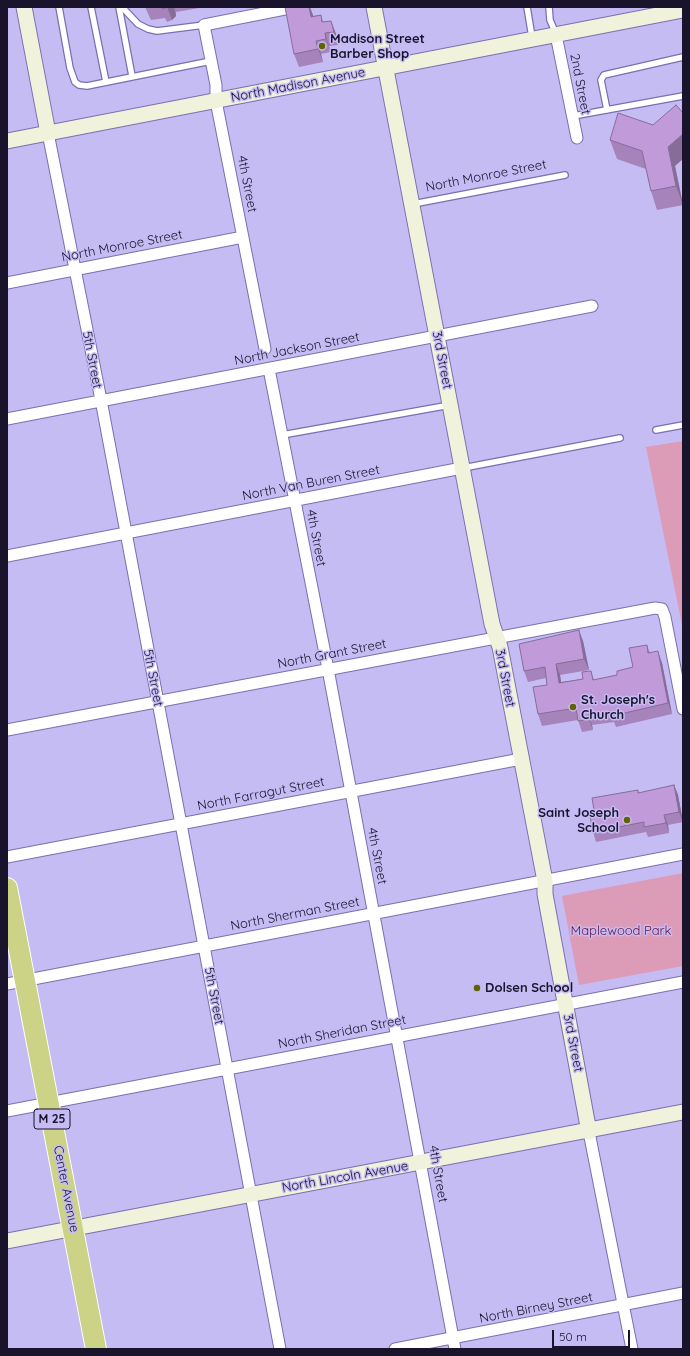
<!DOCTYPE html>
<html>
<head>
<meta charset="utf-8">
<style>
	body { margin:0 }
	#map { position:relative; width:690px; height:1356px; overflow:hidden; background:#c5bcf4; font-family:Quicksand,sans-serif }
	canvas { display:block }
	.frame { position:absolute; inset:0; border:8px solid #19132c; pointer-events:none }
	.scale { position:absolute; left:552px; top:1330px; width:78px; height:18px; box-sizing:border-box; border:2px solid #19132c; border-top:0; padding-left:5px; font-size:12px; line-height:14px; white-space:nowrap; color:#19132c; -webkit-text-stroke:3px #c5bcf4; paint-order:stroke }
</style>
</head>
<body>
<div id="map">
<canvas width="690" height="1356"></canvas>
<div class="frame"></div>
<div class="scale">50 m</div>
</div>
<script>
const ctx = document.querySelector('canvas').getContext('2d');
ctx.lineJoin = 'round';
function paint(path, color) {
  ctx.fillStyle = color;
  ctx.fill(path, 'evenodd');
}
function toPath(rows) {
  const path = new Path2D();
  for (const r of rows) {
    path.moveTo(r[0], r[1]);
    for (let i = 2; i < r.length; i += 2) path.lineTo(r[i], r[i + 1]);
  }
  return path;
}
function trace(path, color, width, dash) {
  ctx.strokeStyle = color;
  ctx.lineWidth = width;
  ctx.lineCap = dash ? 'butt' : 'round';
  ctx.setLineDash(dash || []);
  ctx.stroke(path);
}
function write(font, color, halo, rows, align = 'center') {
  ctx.font = font + ' Quicksand,sans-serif';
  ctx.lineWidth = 3;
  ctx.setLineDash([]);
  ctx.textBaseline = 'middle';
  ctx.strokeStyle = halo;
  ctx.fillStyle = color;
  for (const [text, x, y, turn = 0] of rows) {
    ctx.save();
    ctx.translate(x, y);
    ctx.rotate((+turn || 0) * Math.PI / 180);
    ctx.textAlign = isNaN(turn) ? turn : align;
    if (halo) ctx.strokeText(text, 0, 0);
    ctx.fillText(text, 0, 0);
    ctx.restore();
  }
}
const green = toPath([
	[683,441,683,630,646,447],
	[683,873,683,966,579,985,562,896]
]);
const lane = toPath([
	[59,7,70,68,75,82,79,85,87,86,211,61],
	[91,7,106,82],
	[119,7,132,76],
	[122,7,138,24,148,29,157,31,204,25],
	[527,7,532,37],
	[549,7,550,20,556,34],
	[607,110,601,80,604,75,683,57],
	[573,116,683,96],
	[413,204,565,175],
	[656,430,683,425],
	[282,435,450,405],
	[463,468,620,438]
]);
const street = toPath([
	[556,35,577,138],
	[48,133,101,400,280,1349],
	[7,283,243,237],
	[265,349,216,101,216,85,204,25,295,7],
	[269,369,328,669,455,1349],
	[7,419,592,306],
	[7,556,462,468],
	[7,730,655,608,662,609,665,617,683,709],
	[7,857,521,759],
	[7,984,683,854],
	[7,1111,683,982],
	[589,1132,632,1349],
	[395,1349,683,1293]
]);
const secondary = toPath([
	[24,7,48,133],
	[374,7,492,624,500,647,545,881,545,894,589,1132],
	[7,141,683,10],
	[7,1241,683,1112]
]);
const highway = toPath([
	[7,888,96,1349]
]);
const wall = toPath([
	[145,7,205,7,176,12,176,16,172,20,167,22,165,18,151,20],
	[321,15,323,22,331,21,336,34,338,45,329,46,331,52,321,54,323,62,299,67,294,54,313,16],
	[653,125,675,166,683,205,657,210,651,191,646,169,617,159,610,140],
	[583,641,589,670,560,675,561,682,583,679,591,671,594,680,617,675,633,667,647,645,650,653,662,663,672,714,616,727,614,722,592,725,593,730,582,732,578,720,542,726,538,714,547,685,546,678,528,682,524,671],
	[674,785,678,795,683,822,668,825,669,833,648,837,646,832,596,842,593,832,594,810,638,790,639,793]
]);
const shadedWall = toPath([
	[167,7,174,7,176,16,172,20],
	[309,7,310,7,313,15,316,30,311,17],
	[331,21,336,34,338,45,334,32],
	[325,33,329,46,331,52,326,39],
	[316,41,321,54,323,62,318,49],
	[683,134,683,159,675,166,683,205,676,186,668,147],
	[579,630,583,641,589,670,584,659],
	[658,651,662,663,672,714,668,703],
	[556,664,560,675,563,694,559,683],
	[588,714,592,725,593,730,589,719],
	[674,785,678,795,683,822,679,812],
	[664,815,668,825,669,833,666,823]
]);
const building = toPath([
	[161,7,168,7,163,9,161,7],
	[285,7,309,7,311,17,321,15,322,22,331,21,334,32,325,33,326,39,316,41,318,49,294,54,285,7],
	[676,105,683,113,683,134,668,147,676,186,651,191,642,151,610,140,618,113,653,125,676,105],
	[579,630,584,659,556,664,559,683,583,679,582,672,591,671,593,680,617,675,617,671,633,667,629,648,647,645,648,653,658,651,668,703,612,716,611,711,588,714,589,719,578,721,576,708,538,714,533,687,547,685,545,667,524,671,519,644,579,630],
	[674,785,679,812,664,815,666,823,644,827,644,822,593,832,589,811,594,810,592,798,638,790,638,793,674,785]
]);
const markers = [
	[322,46,4,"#606400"],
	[573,707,4,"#606400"],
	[627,820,4,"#606400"],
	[477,988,4,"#606400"]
];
const shields = [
	[52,1119,36]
];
const shieldNames = [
	["M 25",52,1119]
];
const poiNames = [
	["Madison Street",330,39],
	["Barber Shop",330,54],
	["St. Joseph's",581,700],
	["Church",581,715],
	["Saint Joseph",619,813,"right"],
	["School",619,828,"right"],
	["Dolsen School",485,988]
];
const streetNames = [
	["2nd Street",580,84,79],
	["North Madison Avenue",298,85,-11],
	["North Monroe Street",486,176,-11],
	["4th Street",247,184,79],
	["North Monroe Street",122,246,-11],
	["North Jackson Street",297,349,-11],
	["5th Street",92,360,79],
	["3rd Street",442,360,79],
	["North Van Buren Street",311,483,-11],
	["4th Street",316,538,79],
	["North Grant Street",332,654,-11],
	["5th Street",153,678,79],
	["3rd Street",505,678,79],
	["North Farragut Street",261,794,-11],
	["4th Street",377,856,79],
	["North Sherman Street",295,914,-11],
	["5th Street",214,996,79],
	["North Sheridan Street",342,1032,-11],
	["3rd Street",573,1043,79],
	["4th Street",438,1174,80],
	["North Lincoln Avenue",345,1177,-10],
	["Center Avenue",66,1189,79],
	["North Birney Street",536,1308,-11]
];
const parkNames = [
	["Maplewood Park",621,931]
];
paint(green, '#dc9bb6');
trace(lane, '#7c6faf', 8);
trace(street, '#7c6faf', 13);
trace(secondary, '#7c6faf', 17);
trace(highway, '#fff', 22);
trace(lane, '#fff', 5.5);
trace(street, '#fff', 11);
trace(secondary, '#f0f2db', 15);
trace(highway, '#ccd286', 20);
paint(wall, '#a684bb');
paint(shadedWall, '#876c98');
paint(building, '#c19ad9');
trace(building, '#876c98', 1);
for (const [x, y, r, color] of markers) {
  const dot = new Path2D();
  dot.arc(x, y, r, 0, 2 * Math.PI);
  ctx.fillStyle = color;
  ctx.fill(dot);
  trace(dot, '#c5bcf4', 1.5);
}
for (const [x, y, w] of shields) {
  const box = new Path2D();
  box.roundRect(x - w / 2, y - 10, w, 20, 3);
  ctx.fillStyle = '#c5bcf4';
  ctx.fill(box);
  trace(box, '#19132c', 1);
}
write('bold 12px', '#19132c', null, shieldNames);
write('bold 13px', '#19132c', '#c5bcf4', poiNames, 'left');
write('13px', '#19132c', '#c5bcf4', streetNames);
write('13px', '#681041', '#c5bcf4', parkNames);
</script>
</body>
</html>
